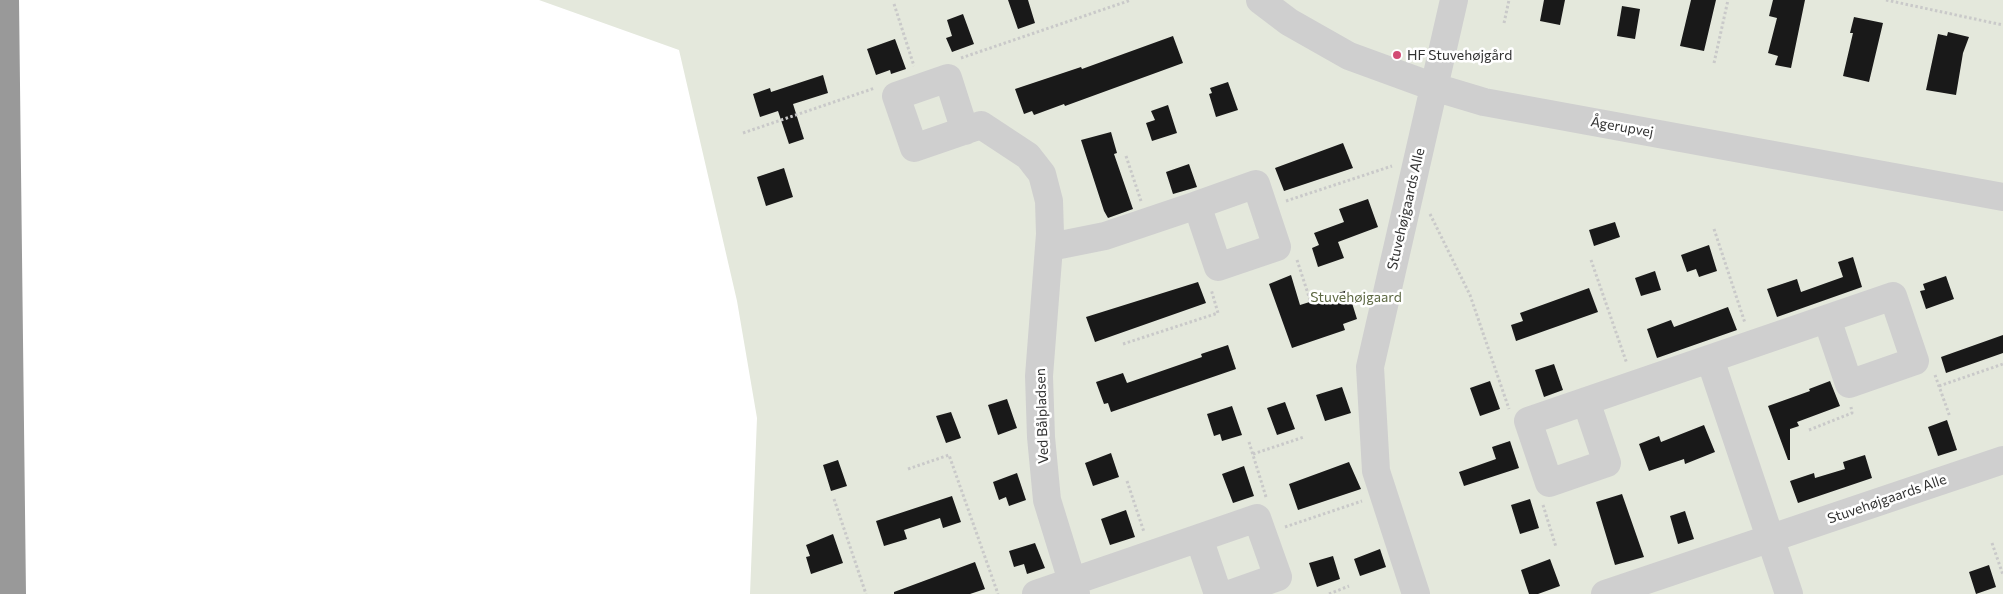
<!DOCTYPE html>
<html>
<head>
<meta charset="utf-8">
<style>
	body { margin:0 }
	canvas { display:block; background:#fff }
</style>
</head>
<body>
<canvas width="2003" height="594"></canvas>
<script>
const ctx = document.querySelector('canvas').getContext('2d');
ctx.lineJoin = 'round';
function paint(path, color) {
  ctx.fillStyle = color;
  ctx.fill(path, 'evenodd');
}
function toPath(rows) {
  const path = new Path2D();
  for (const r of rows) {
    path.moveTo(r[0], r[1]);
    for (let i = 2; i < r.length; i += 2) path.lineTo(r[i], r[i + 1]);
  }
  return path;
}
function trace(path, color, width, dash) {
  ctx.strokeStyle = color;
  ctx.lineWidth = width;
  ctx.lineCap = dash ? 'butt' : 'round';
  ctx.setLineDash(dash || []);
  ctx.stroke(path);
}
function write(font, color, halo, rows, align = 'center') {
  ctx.font = font + ' Commissioner,sans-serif';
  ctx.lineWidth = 5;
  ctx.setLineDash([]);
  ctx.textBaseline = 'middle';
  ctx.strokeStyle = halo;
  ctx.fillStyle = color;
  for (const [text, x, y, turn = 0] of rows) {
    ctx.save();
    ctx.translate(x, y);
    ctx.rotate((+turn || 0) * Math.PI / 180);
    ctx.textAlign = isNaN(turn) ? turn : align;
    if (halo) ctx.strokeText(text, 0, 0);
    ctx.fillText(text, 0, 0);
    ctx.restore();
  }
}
const green = toPath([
	[539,0,2003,0,2003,594,750,594,757,418,737,301,679,50]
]);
const building = toPath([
	[1008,0,1028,0,1035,23,1018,29],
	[1544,0,1565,0,1560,25,1540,21],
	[1691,0,1716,0,1704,51,1680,46],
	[1773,0,1805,0,1791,68,1775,65,1778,56,1768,53,1777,18,1769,16],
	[1622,6,1640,9,1635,39,1617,36],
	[963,14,974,44,952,52,946,38,952,36,947,20],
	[1854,17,1883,23,1869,82,1843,76,1853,33,1850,33],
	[1948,32,1969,37,1963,53,1956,95,1926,90,1938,34,1947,36],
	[1173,36,1183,63,1065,106,1064,104,1034,115,1032,111,1024,114,1015,89,1081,67,1082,69],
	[895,39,906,69,891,74,890,70,876,75,867,49],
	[823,75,828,93,793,104,804,139,789,144,778,111,760,117,753,94,770,88,771,92],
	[1228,82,1238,110,1216,117,1209,94,1212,93,1210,88],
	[1168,105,1177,133,1152,141,1146,123,1155,120,1151,111],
	[1111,132,1117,153,1114,154,1133,209,1108,218,1104,211,1081,140],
	[1343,143,1353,168,1284,191,1275,168],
	[1189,164,1197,187,1173,194,1166,172],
	[784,168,793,197,766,206,757,177],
	[1368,199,1378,227,1338,242,1344,258,1318,267,1312,248,1319,245,1314,233,1344,222,1339,209],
	[1615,222,1620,237,1594,246,1589,230],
	[1709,245,1717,271,1699,277,1696,269,1687,272,1681,255],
	[1853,257,1862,287,1777,317,1767,289,1797,279,1801,292,1843,277,1838,262],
	[1655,271,1661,290,1641,296,1635,278],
	[1291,275,1300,305,1348,290,1357,319,1343,324,1345,330,1292,348,1269,284],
	[1946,276,1954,299,1926,309,1920,291,1925,290,1923,284],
	[1198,282,1206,303,1095,342,1086,317],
	[1589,288,1598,312,1516,341,1511,325,1523,321,1520,313],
	[1728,307,1737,330,1657,358,1647,329,1671,320,1674,327],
	[2003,335,2003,353,1946,373,1941,357],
	[1228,345,1236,369,1111,412,1108,403,1104,404,1096,382,1123,373,1127,383,1202,357,1201,354],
	[1554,364,1563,390,1544,397,1535,370],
	[1490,381,1500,409,1480,416,1470,388],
	[1830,381,1840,406,1797,422,1799,426,1790,429,1790,460,1788,460,1768,406,1810,391,1809,389],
	[1342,387,1351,413,1325,421,1316,395],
	[1007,399,1017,428,998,435,988,405],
	[1285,402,1295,429,1277,435,1267,408],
	[1232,406,1242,435,1222,441,1220,434,1214,436,1207,414],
	[951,412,961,438,946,443,936,416],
	[1947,420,1957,450,1938,456,1928,427],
	[1704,425,1715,452,1685,464,1684,459,1649,471,1639,444,1659,436,1661,442],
	[1510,441,1519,468,1464,486,1459,472,1496,459,1492,447],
	[1111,453,1119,477,1093,486,1085,463],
	[1865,455,1872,478,1798,503,1790,481,1814,473,1815,478,1845,469,1843,462],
	[838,460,847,486,831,491,823,465],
	[1349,462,1361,489,1298,510,1289,484],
	[1244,466,1254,496,1233,503,1222,474],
	[1017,473,1026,500,1009,506,1006,497,999,500,993,482],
	[1622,494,1644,557,1615,565,1596,502],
	[952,496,961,522,943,528,940,518,904,530,907,539,884,546,876,521],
	[1530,499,1539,528,1520,534,1511,505],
	[1126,510,1135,537,1110,545,1101,519],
	[1685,511,1694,539,1678,544,1670,516],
	[833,534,843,563,811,574,806,557,810,556,806,545],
	[1035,543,1045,568,1027,574,1024,564,1014,567,1009,551],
	[1380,549,1386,567,1360,576,1354,559],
	[1333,556,1340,579,1317,587,1309,563],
	[1550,559,1560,586,1538,594,1529,594,1521,570],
	[975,562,985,589,970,594,894,594,894,592],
	[1989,565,1996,587,1976,594,1969,572]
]);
const path = toPath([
	[1886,0,2003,25],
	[894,4,914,66],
	[1504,23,1509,0],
	[961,58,1131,0],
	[1714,63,1728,0],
	[743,133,875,88],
	[1126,156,1141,201],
	[1286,201,1392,166],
	[1430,214,1470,295,1509,409],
	[1714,229,1745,323],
	[1297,260,1311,303],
	[1591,260,1627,364],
	[1123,344,1218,313,1211,289],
	[1935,375,1950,417],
	[1939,386,2003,364],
	[1809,430,1852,413,1851,407],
	[1249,442,1266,497],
	[1253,454,1304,437],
	[908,469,949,455,998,594],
	[1127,481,1144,532],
	[834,499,866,594],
	[1543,505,1556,547],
	[1285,527,1362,501],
	[1992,543,2003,575],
	[1329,594,1349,586]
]);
const minor = toPath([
	[1260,0,1289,22,1349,56,1434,87,1484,102,2003,197],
	[965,131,948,78,896,96,914,148,981,125,1028,156,1042,174,1049,201,1050,234,1039,376,1041,437,1047,500,1076,594],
	[1050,247,1105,236,1197,205,1218,267,1277,247,1256,184,1197,205],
	[1710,359,1789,594],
	[1586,401,1607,463,1549,483,1528,421,1893,296,1915,361,1849,384,1827,319],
	[1036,594,1199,538],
	[1218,594,1199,538,1257,518,1278,577,1230,594],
	[1416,594,1376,471,1370,367,1454,0],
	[1605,594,2003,460]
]);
const highway = toPath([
	[5,0,12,594]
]);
const markers = [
	[1397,55,5,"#d24b74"]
];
const poiNames = [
	["HF Stuvehøjgård",1407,55]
];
const streetNames = [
	["Ågerupvej",1622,127,10],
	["Stuvehøjgaards Alle",1406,209,-77],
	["Ved Bålpladsen",1042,416,-92],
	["Stuvehøjgaards Alle",1887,499,-19]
];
const parkNames = [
	["Stuvehøjgaard",1356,297]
];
paint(green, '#e4e8dc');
paint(building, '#191919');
trace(path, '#c9c9c9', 3, [2.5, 2.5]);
trace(minor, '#cfcfcf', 28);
trace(highway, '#999', 28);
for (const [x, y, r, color] of markers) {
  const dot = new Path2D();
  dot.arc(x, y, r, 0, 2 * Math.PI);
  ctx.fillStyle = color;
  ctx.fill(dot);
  trace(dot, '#fff', 2);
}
write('14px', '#323232', '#fff', poiNames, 'left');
write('14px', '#323232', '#fff', streetNames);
write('14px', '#5e6944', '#fff', parkNames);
</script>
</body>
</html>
